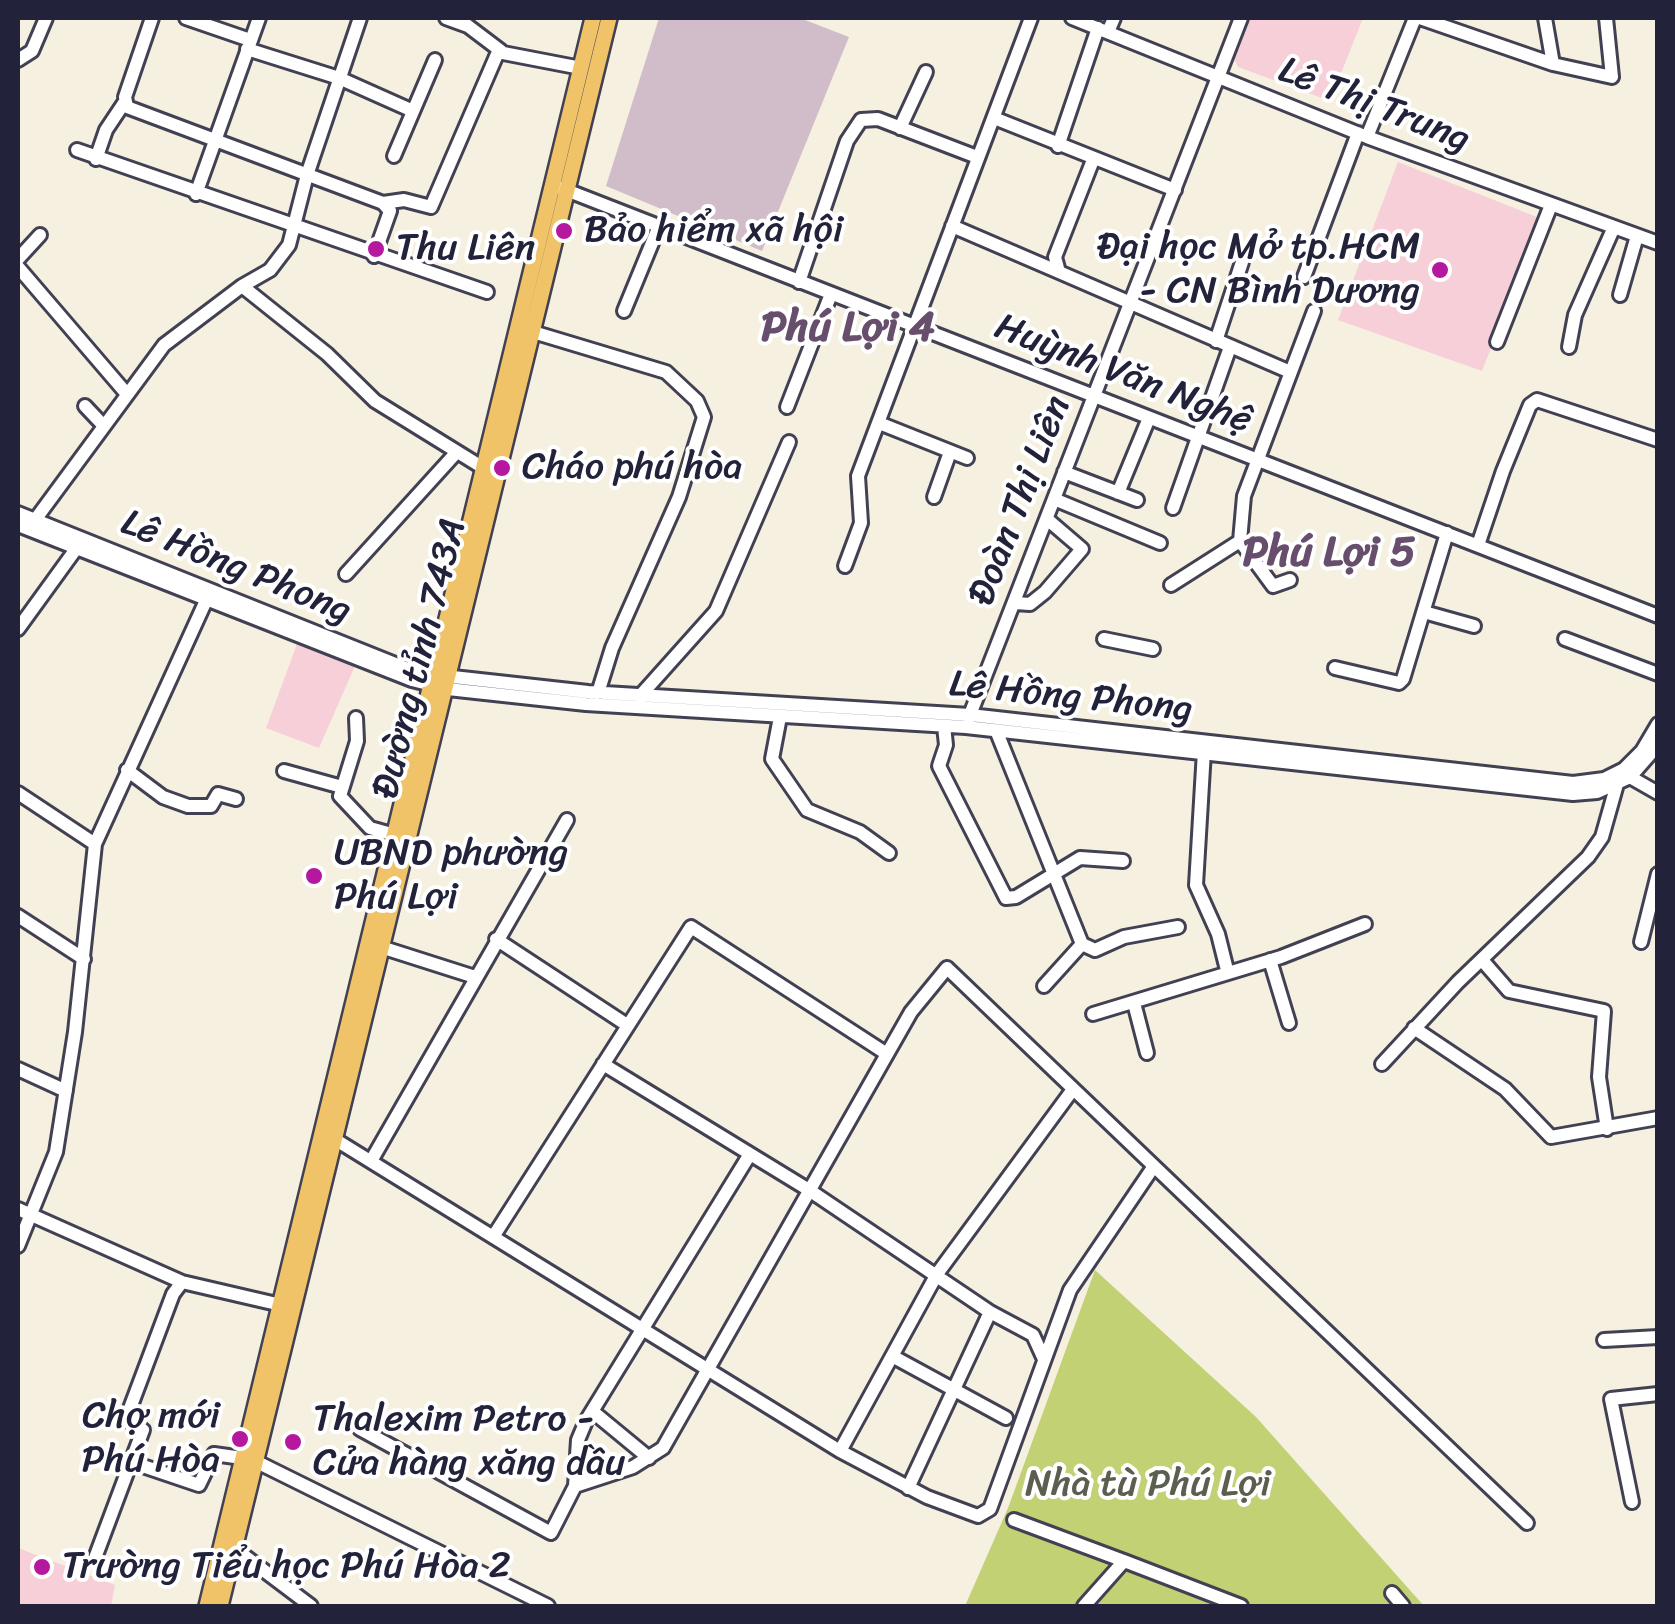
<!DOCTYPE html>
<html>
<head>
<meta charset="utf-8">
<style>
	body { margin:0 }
	#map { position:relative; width:1675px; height:1624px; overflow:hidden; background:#f6f0e0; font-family:Sriracha,sans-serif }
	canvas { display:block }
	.frame { position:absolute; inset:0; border:20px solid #22223b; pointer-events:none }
</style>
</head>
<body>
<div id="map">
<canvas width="1675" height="1624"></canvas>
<div class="frame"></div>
</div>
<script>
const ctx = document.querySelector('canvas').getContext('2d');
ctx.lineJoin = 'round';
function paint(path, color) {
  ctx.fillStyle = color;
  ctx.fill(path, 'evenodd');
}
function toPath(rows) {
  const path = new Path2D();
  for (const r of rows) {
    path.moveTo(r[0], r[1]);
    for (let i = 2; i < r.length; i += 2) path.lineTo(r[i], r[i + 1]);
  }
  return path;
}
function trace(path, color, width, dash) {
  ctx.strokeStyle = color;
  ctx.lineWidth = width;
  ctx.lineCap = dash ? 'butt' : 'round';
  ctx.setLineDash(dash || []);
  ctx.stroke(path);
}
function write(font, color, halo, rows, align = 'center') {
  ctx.font = font + ' Sriracha,sans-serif';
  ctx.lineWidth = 8;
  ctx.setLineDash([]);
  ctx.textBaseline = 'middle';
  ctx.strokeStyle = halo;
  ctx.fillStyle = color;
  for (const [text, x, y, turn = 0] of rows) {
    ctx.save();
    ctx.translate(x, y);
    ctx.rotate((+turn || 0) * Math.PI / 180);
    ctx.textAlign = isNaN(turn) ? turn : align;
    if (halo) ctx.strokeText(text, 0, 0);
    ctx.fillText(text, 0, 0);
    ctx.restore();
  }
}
const built = toPath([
	[1249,18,1363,18,1330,101,1238,67,1234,59],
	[1398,162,1542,219,1482,371,1338,320],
	[297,644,355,666,319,748,266,728],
	[18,1548,115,1585,111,1606,18,1606]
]);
const industrial = toPath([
	[659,18,800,18,849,37,762,251,606,186]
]);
const green = toPath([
	[1095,1270,1256,1417,1424,1606,965,1606,1008,1508]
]);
const minor = toPath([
	[152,18,125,97,127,107,383,203,390,211,374,256],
	[186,18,250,40],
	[446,18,468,26,501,51],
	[1072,18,1367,137,1658,243],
	[1420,18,1553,64,1612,77,1606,18],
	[1545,18,1553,64],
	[1108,32,1114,18],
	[247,49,339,78,413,111],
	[18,60,32,51,46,18],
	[994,118,1175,190],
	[900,128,926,72],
	[1367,137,1415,18],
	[1058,146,1098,28],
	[77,150,487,292],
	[394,156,435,60],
	[96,159,106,130,124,103],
	[1093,160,1055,257,1059,272,1288,371],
	[561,188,1658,616],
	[196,194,259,18],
	[383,203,404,200,431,207,498,52,581,68],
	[952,226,1059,272],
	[18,259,40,235],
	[18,267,126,393],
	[1304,277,1358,133],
	[799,282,847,141,861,120,878,119,977,157],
	[242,286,270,270,289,245,307,175,360,18],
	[1620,295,1637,236],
	[624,311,659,226],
	[533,332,666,372,697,401,704,417,679,497,612,648,598,693],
	[1216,341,1242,262],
	[1497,342,1551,205],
	[1569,347,1575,315,1614,227],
	[85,406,102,424],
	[787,407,831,294],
	[879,423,967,458],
	[1064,472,1137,500],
	[1118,493,1149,418],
	[934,497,950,452],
	[1054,499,1160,543],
	[1173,508,1230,347],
	[18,513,408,669,435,675,588,692,970,715,1573,783,1604,779,1624,769,1642,751,1658,724],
	[35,520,164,345,242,286,327,354,375,401,485,469],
	[18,525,412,680,448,689,586,704,966,727,1573,794,1597,792,1630,777,1658,745],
	[1240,541,1273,586,1290,580],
	[1478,545,1503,471,1530,405,1537,400,1658,440],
	[845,566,861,523,858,476,1031,18],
	[346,574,455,454],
	[1171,585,1240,541,1244,496,1314,311],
	[1015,603,1030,604,1045,592,1082,549,1047,519],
	[1424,612,1474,626],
	[18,629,81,542],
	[1104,639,1153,649],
	[1565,639,1658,674],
	[1335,668,1399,683,1403,679,1447,533],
	[640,696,716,611,789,442],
	[780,717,772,759,807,810,860,832,889,853],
	[356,718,357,741,340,796,370,828,395,835],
	[968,720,1241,18],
	[944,726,946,745,939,766,1006,898,1016,897,1080,858,1123,861],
	[996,730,1082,944,1095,950,1124,937,1178,927],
	[1204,751,1196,885,1218,934,1227,970],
	[127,770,163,797,188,806,211,806,218,794,236,799],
	[284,771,342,787],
	[1630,777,1658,793],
	[18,793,95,844],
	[18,916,84,959],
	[496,939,627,1025],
	[1641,942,1658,874],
	[384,948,475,977],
	[1270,960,1289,1023],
	[1482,960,1509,991,1604,1011,1599,1077,1607,1129],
	[1044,986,1082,944],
	[1134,1003,1147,1053],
	[1093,1014,1281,957,1365,924],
	[1414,1028,1505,1089,1551,1137,1658,1118],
	[603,1064,809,1190,990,1312,1033,1335,1043,1357],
	[1382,1064,1458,982,1588,857,1602,837,1617,784],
	[18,1069,66,1091],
	[336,1140,840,1451,927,1497,978,1516,990,1509,1070,1290,1154,1166],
	[371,1161,567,820],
	[18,1209,182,1282,281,1305],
	[493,1237,691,927,887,1054],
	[18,1246,56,1152,75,1032,95,844,209,594],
	[1604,1340,1658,1337],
	[892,1356,1006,1418],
	[592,1411,649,1458],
	[360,1429,551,1533,575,1486,578,1440,586,1421,750,1154],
	[840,1451,937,1274,1071,1092],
	[255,1461,548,1606],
	[131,1462,199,1485,214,1454,242,1458],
	[575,1486,633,1467,663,1448,911,1012,947,968,1527,1523],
	[908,1488,990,1312],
	[1632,1502,1611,1399,1658,1394],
	[1014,1520,1124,1561],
	[234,1548,311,1606],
	[95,1558,143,1430,126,1419,173,1294,182,1282],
	[1392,1593,1403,1606],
	[1084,1606,1124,1561,1241,1606]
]);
const major = toPath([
	[207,1606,593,18],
	[220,1606,609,18]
]);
const markers = [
	[564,231,10,"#b5179e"],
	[376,249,10,"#b5179e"],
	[1440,270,10,"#b5179e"],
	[502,468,10,"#b5179e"],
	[314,876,10,"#b5179e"],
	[240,1439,10,"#b5179e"],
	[293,1442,10,"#b5179e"],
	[42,1567,10,"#b5179e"]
];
const streetNames = [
	["Lê Thị Trung",1374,106,21],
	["Huỳnh Văn Nghệ",1123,375,21],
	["Đoàn Thị Liên",1021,501,-69],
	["Lê Hồng Phong",236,568,22],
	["Đường tỉnh 743A",421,659,-76],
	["Lê Hồng Phong",1071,698,6]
];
const poiNames = [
	["Bảo hiểm xã hội",584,231],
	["Đại học Mở tp.HCM",1420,248,"right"],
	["- CN Bình Dương",1420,292,"right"],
	["Thu Liên",396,249],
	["Cháo phú hòa",522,468],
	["UBND phường",334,854],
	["Phú Lợi",334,898],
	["Chợ mới",220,1417,"right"],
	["Phú Hòa",220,1461,"right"],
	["Thalexim Petro -",313,1420],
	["Cửa hàng xăng dầu",313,1464],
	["Trường Tiểu học Phú Hòa 2",62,1567]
];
const parkNames = [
	["Nhà tù Phú Lợi",1148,1485]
];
const quarterNames = [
	["Phú Lợi 4",848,329],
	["Phú Lợi 5",1329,554]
];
paint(built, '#f6cfd8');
paint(industrial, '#d1bdca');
paint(green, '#c2d173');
trace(minor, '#424154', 18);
trace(major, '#424154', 20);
trace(minor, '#fff', 12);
trace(major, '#f1c369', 15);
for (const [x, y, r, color] of markers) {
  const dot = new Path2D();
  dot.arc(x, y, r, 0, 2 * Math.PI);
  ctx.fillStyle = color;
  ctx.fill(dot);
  trace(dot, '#fff', 4);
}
write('38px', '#22223b', '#fff', streetNames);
write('38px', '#22223b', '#fff', poiNames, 'left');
write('38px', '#5a5f4f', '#fff', parkNames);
write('bold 42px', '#674e6c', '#fff', quarterNames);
</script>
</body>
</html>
